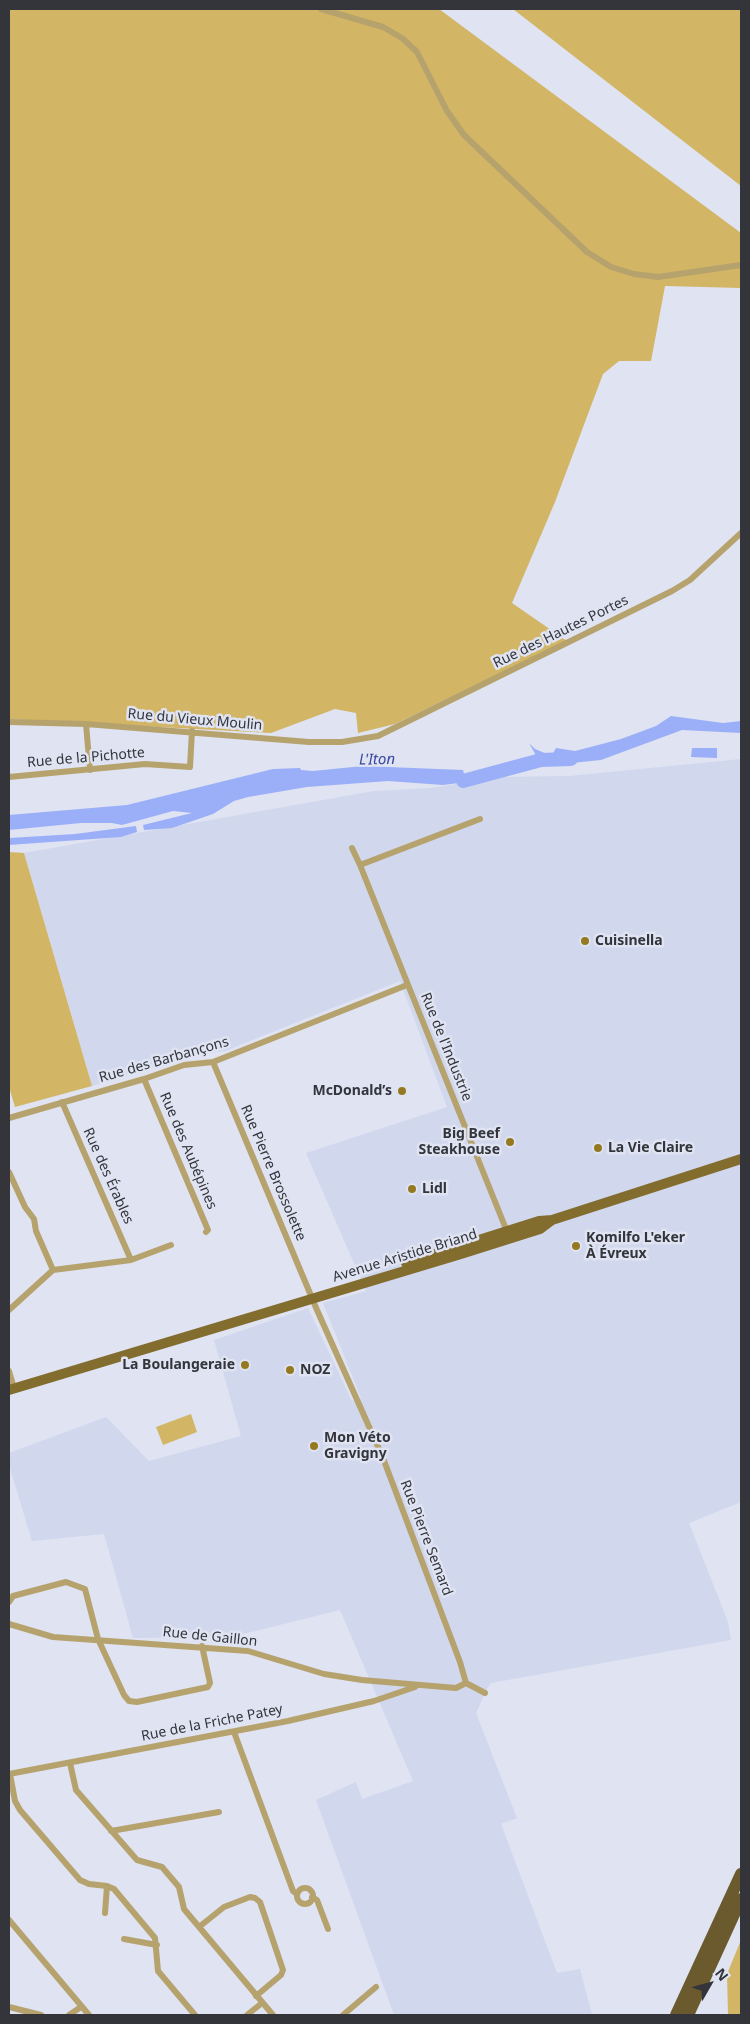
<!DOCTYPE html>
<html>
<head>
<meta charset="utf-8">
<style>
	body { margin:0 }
	#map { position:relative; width:750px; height:2024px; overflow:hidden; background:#dfe3f2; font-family:"Noto Sans",sans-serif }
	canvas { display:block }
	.frame { position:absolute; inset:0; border:10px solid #33353b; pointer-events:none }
	.north { position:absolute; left:685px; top:1959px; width:50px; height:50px; -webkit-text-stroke:4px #dfe3f2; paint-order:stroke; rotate:52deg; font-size:14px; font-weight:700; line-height:20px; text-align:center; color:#33353b }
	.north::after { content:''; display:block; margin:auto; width:18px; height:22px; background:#33353b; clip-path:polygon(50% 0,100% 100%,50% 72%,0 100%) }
</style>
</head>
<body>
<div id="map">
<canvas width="750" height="2024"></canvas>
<div class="frame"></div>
<div class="north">N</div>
</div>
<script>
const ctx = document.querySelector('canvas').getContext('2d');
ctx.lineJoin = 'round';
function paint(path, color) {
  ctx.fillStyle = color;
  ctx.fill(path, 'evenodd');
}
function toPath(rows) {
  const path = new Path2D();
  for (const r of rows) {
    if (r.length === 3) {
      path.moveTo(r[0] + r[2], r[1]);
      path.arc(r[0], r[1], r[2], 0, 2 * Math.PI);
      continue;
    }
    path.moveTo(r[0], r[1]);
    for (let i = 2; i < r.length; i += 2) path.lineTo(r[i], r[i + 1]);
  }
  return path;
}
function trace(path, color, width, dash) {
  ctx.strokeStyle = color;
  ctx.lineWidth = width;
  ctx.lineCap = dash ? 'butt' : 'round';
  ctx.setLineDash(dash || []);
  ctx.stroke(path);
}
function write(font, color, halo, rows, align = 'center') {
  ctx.font = font + ' "Noto Sans",sans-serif';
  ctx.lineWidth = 5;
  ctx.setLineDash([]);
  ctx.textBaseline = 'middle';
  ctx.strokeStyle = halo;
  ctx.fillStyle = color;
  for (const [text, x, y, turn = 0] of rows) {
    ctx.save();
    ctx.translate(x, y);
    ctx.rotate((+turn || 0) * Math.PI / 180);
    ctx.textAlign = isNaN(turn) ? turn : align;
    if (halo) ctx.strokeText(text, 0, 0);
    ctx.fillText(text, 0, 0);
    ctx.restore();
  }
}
const built = toPath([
	[741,759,741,1502,689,1523,728,1622,731,1640,491,1683,488,1687,476,1713,517,1818,501,1824,557,1973,580,1969,592,2015,394,2015,316,1800,356,1782,362,1799,413,1781,340,1610,231,1637,133,1638,104,1534,32,1541,9,1465,9,1453,106,1417,149,1461,241,1436,214,1340,308,1308,352,1401,361,1398,323,1303,366,1291,306,1153,447,1107,400,981,225,1051,183,1057,92,1086,24,853,374,791,431,788,500,777,569,776]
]);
const green = toPath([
	[9,9,439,9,741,233,741,288,665,286,651,361,619,361,603,374,555,502,512,603,567,641,395,724,358,733,356,713,335,709,271,733,9,719],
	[513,9,741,9,741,186],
	[9,852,24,853,92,1086,15,1107,9,1087],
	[191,1414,197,1432,163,1445,156,1427],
	[741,1940,741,2015,728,2015,727,1974]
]);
const water = toPath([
	[671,716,723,723,741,721,741,733,682,730,601,760,552,765,550,758,542,766,529,743,535,749,547,754,552,755,556,748,575,751,621,739,656,726],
	[692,748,717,748,717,758,691,757],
	[363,766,463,770,465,777,480,774,482,780,443,785,388,781,307,787,248,797,234,801,213,814,172,828,144,830,143,825,192,813,173,811,122,825,112,823,81,823,9,830,9,815,127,805,273,769,300,768,301,770,313,771],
	[136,826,137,832,121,837,9,845,9,838,75,834]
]);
const river = toPath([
	[463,781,541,760,571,759]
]);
const street = toPath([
	[321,9,383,27,402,38,417,52,447,111,464,135,587,252,611,267,634,274,658,277,741,265],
	[9,722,86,724,309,742,342,742,378,736,672,591,690,580,741,533],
	[86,724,90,770],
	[9,777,145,764,190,767,192,731],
	[480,819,360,865,508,1234],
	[352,848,360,865],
	[213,1062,317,1310,383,1458,460,1662,466,1683],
	[144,1079,208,1230,206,1232],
	[62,1102,131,1260],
	[9,1118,144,1079,184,1065,213,1062,407,985],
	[9,1172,25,1207,34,1219,36,1231,53,1270],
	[9,1310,53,1270,131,1260,171,1245],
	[9,1371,14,1388],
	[9,1602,13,1596,66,1582,85,1589,98,1639,124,1695,129,1701,137,1702,208,1687,210,1683,202,1646],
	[9,1624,53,1637,248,1651,324,1674,362,1680,456,1688,466,1683],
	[466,1683,485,1693],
	[234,1732,293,1891,297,1894],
	[70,1763,76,1790,137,1860,162,1867,179,1887,184,1909,189,1915,273,2015],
	[9,1774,288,1721,374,1701,415,1687],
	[10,1774,15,1801,20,1810,80,1880,89,1884,107,1886,105,1913],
	[111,1831,219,1812],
	[107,1886,114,1889,155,1938,158,1971,195,2015],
	[305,1896,8],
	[312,1897,317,1900,328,1929],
	[9,1920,89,2015],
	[199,1927,224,1907,250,1897,255,1898,260,1902,283,1970,281,1975,256,1996],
	[124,1939,157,1945],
	[9,2007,41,2015],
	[69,2015,81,2007],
	[247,2015,262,2003],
	[343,2015,376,1987]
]);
const primary = toPath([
	[406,1263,539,1221,552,1220,741,1159],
	[9,1390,461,1254,540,1229,552,1220]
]);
const highway = toPath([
	[676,2015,741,1874],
	[688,2015,741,1899]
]);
const markers = [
	[585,941,5,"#957920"],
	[402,1091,5,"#957920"],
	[510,1142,5,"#957920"],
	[598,1148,5,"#957920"],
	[412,1189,5,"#957920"],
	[576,1246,5,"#957920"],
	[245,1365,5,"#957920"],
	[290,1370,5,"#957920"],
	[314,1446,5,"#957920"]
];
const streetNames = [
	["Rue des Hautes Portes",561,632,-26],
	["Rue du Vieux Moulin",195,720,5],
	["Rue de la Pichotte",86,758,-5],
	["Rue de l'Industrie",446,1047,68],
	["Rue des Barbançons",164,1060,-16],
	["Rue des Aubépines",188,1151,67],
	["Rue Pierre Brossolette",273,1173,67],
	["Rue des Érables",108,1176,66],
	["Avenue Aristide Briand",405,1256,-17],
	["Rue Pierre Semard",426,1538,69],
	["Rue de Gaillon",210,1637,6],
	["Rue de la Friche Patey",212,1723,-11]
];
const poiNames = [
	["Cuisinella",595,941],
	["McDonald’s",392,1091,"right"],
	["Big Beef",500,1134,"right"],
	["Steakhouse",500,1150,"right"],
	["La Vie Claire",608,1148],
	["Lidl",422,1189],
	["Komilfo L'eker",586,1238],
	["À Évreux",586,1254],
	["La Boulangeraie",235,1365,"right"],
	["NOZ",300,1370],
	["Mon Véto",324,1438],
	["Gravigny",324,1454]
];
const waterNames = [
	["L'Iton",377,760,-1]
];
paint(built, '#d1d8ed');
paint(green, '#d2b565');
paint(water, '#9baff8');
trace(river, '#9baff8', 14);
trace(street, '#b6a26d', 6);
trace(primary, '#826c2e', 10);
trace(highway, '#6b5a2d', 12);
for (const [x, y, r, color] of markers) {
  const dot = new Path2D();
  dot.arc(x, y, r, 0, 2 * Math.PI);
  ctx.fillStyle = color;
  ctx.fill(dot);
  trace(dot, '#dfe3f2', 2);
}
write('14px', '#33353b', '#dfe3f2', streetNames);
write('bold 14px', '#33353b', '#dfe3f2', poiNames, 'left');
write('italic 15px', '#39489c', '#dfe3f2', waterNames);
</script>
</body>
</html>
